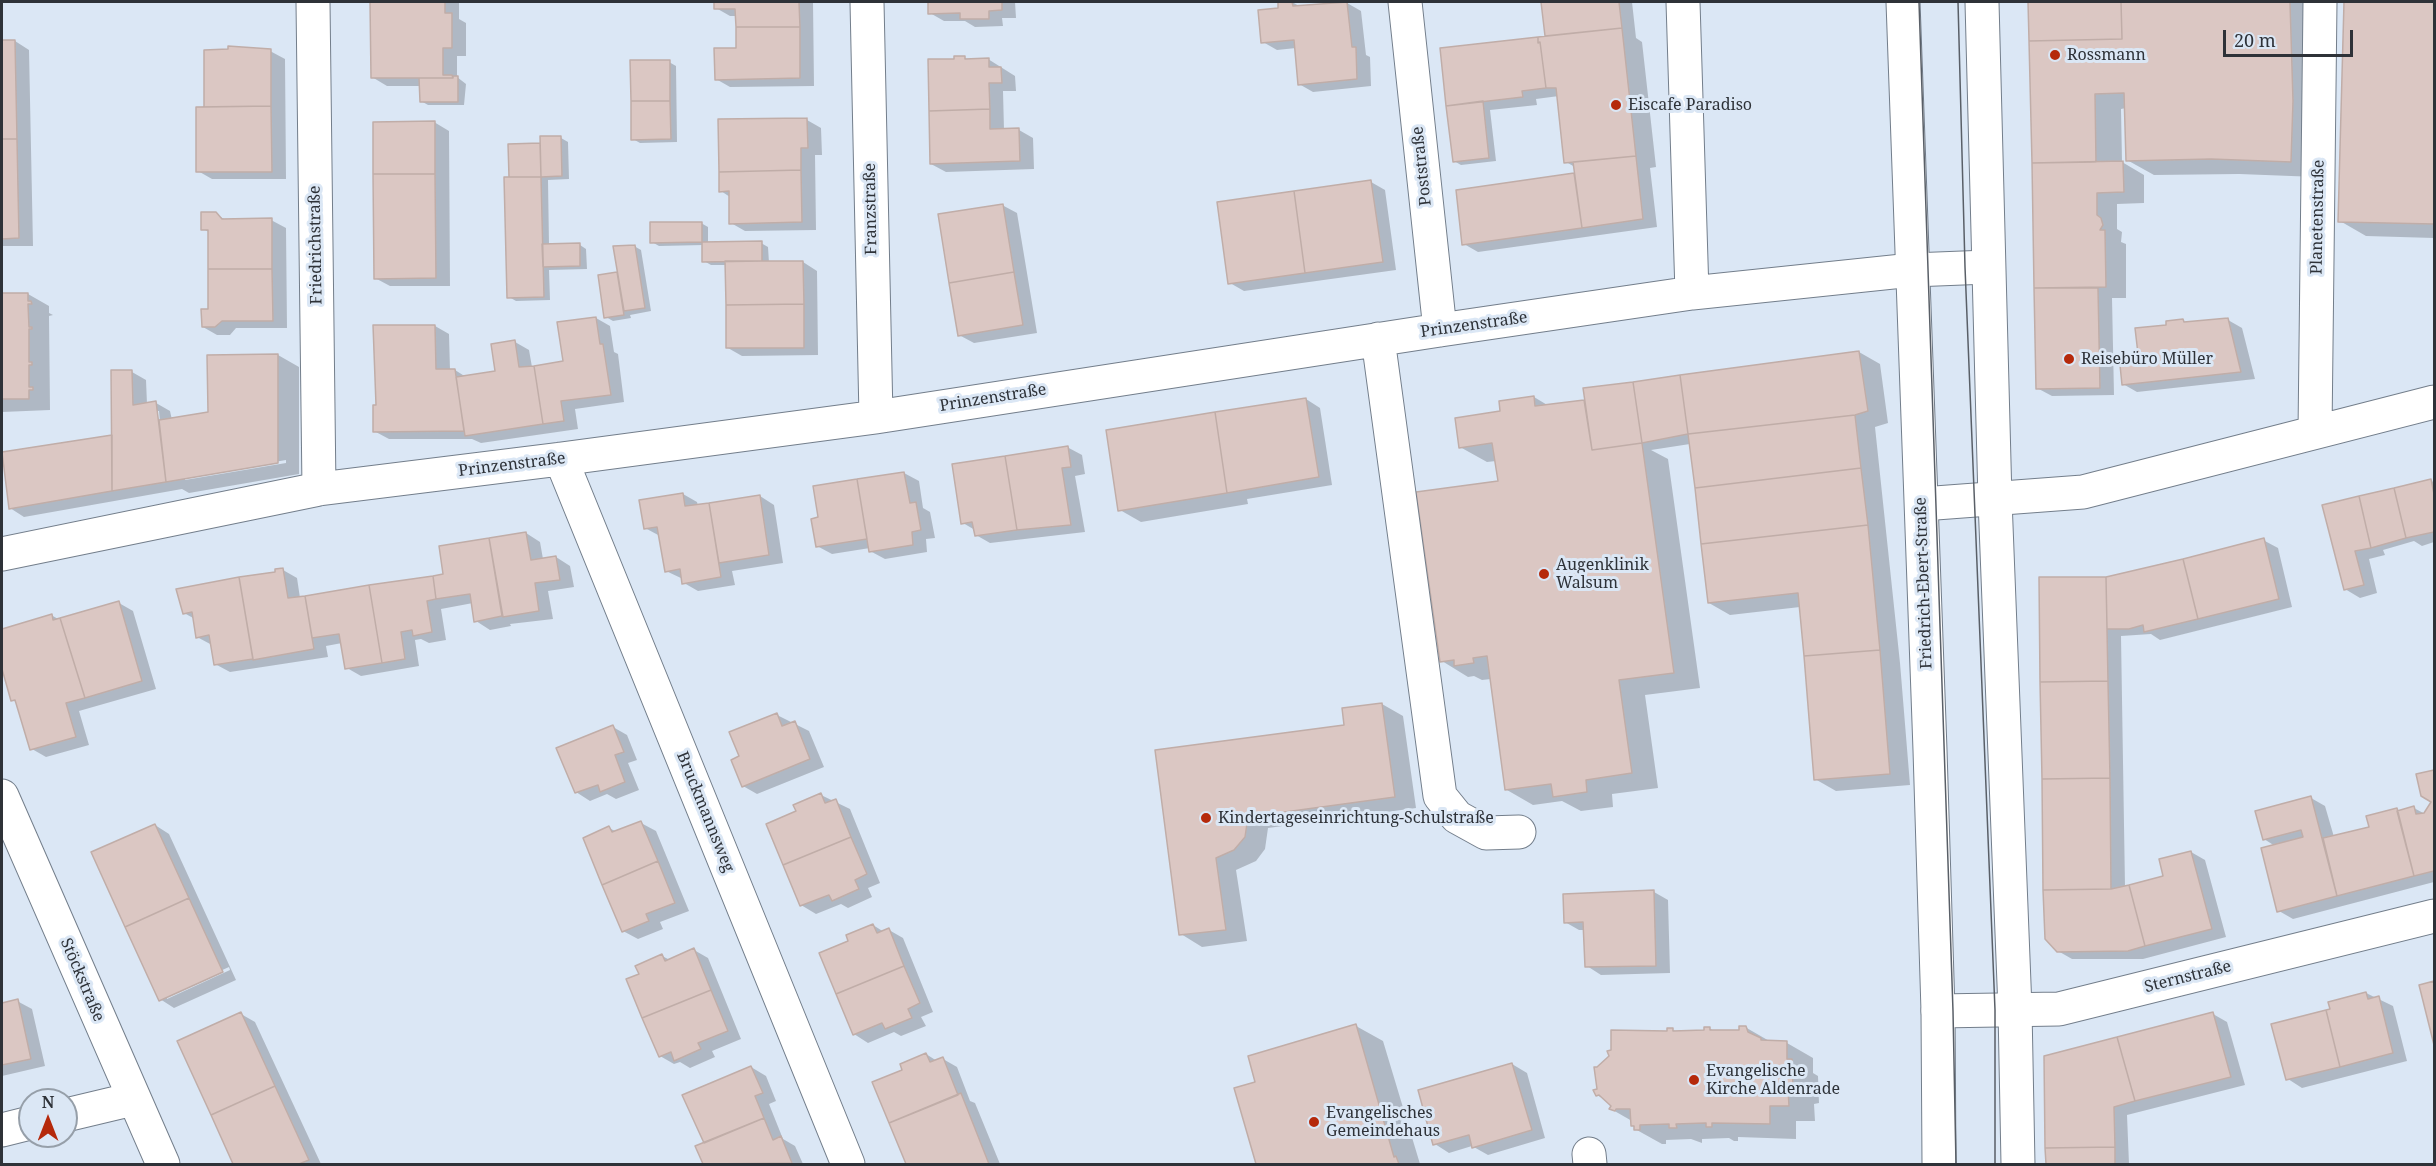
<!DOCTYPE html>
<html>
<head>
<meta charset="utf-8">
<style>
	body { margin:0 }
	#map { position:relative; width:2436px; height:1166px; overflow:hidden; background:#dbe7f5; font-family:"Noto Serif",serif }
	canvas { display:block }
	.frame { position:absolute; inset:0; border:3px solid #2e3238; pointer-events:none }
	.north { position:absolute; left:18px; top:1088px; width:60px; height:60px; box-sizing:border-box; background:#dbe7f5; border:2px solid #969fa9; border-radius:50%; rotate:0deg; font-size:16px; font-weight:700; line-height:24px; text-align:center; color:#2e3238 }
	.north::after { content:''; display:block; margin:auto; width:21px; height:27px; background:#b5290b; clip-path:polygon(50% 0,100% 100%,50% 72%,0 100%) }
	.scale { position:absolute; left:2223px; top:30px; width:130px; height:27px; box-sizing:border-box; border:3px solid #2e3238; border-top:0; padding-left:8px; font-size:18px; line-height:21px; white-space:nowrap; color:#2e3238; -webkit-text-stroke:4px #dbe7f5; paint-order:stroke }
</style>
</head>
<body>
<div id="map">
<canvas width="2436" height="1166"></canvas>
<div class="frame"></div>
<div class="north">N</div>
<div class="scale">20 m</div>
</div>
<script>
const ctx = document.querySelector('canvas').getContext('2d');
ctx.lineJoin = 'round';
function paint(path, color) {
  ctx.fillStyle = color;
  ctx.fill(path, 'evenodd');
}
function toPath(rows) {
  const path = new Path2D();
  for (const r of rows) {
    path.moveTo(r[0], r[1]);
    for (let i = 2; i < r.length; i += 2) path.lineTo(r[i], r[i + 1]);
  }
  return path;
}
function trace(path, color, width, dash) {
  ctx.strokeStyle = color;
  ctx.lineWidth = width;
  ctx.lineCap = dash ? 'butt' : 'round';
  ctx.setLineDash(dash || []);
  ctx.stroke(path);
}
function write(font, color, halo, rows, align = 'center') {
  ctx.font = font + ' "Noto Serif",serif';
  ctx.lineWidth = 6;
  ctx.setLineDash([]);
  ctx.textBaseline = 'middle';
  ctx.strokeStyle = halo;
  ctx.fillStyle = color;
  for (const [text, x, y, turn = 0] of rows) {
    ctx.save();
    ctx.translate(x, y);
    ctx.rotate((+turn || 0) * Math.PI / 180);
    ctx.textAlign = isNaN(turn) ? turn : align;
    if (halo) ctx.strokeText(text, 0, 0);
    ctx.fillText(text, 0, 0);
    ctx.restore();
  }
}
const shadow = toPath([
	[372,2,459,2,459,19,466,23,466,56,457,56,457,77,466,84,464,105,428,105,421,101,421,86,387,86,372,77],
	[716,2,813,2,814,86,730,87,716,79,738,49,737,16,730,16,716,8],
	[930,2,1015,2,1016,18,1002,18,1003,26,975,27,965,21,944,21,930,13],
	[1292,2,1301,7,1347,3,1361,11,1366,55,1370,57,1371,86,1313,92,1299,84,1296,48,1277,50,1263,42,1280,9],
	[1543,2,1632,2,1636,38,1642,42,1656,167,1650,168,1657,227,1478,252,1464,244,1458,191,1576,174,1575,167,1566,162,1559,96,1536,99,1537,105,1490,110,1496,161,1461,165,1454,161,1441,49,1547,37],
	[2030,2,2316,2,2317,177,2239,174,2154,175,2127,160,2126,108,2121,109,2122,162,2144,175,2144,203,2117,204,2117,229,2122,232,2121,242,2126,244,2126,298,2112,298,2114,395,2052,396,2037,388],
	[2346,2,2434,2,2434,238,2366,236,2340,221],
	[15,41,29,50,33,246,2,246,2,42],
	[270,51,285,59,286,179,212,179,198,171,206,109],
	[965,58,968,60,988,59,1015,76,1016,91,1003,91,1004,130,1019,130,1033,138,1034,169,946,172,931,164,956,60],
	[669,62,676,66,677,142,640,143,633,139],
	[807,120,821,128,822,155,815,155,816,230,745,231,731,223,730,197,721,191],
	[434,122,449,131,450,286,390,286,375,278],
	[561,138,568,142,569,179,548,180,549,245,580,245,586,249,587,269,549,270,550,300,516,301,509,297,509,146,542,145],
	[1371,182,1385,190,1396,270,1244,291,1230,283],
	[1002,205,1017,213,1037,333,974,343,959,335],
	[215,214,226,220,271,220,286,228,287,328,236,328,230,335,217,335,203,327,209,311,209,232,203,229],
	[701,223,708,227,708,243,761,243,768,247,769,263,803,262,817,271,818,355,742,356,728,348,727,265,711,265,704,261,704,245,659,246,652,242],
	[634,246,641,250,651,311,630,315,631,318,613,321,606,317,599,277,619,274],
	[2,293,28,294,49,306,49,313,53,315,49,316,50,410,2,412],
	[596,318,610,326,614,352,618,354,624,402,575,409,578,429,481,443,472,439,389,439,374,431,378,406,435,326,449,334,450,370,455,370,466,377,497,372,515,342,529,350,532,367,564,363],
	[2228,320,2242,328,2255,379,2137,392,2123,384,2168,326,2183,321,2187,324],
	[1859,352,1880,364,1888,423,1875,427,1900,663,1910,785,1836,791,1815,779,1800,607,1730,615,1709,603,1690,444,1651,450,1668,459,1700,688,1645,695,1658,788,1612,794,1613,807,1581,811,1562,801,1533,805,1507,790,1491,679,1482,680,1474,676,1468,677,1442,661,1499,482,1496,461,1487,462,1460,447,1502,413,1534,397,1549,406,1584,401,1586,403],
	[278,355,299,367,299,474,189,493,182,489,24,517,10,508,2,454,113,436,132,372,146,380,147,404,156,403,170,411,172,420,210,413],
	[156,411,159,411,160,422,157,422],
	[286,460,286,463,185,480,185,477],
	[1306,399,1320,408,1332,485,1247,499,1248,504,1141,522,1120,510],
	[1067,447,1082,455,1085,474,1075,476,1085,532,990,543,976,535,975,530,963,523],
	[904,473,919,481,923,508,930,512,935,538,926,539,927,552,885,559,870,551,870,548,832,554,817,546],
	[2431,480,2434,483,2434,542,2422,546,2414,541,2383,550,2385,555,2369,559,2377,593,2360,598,2345,589,2324,506],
	[683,494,697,502,698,506,760,496,774,505,783,563,732,571,735,585,698,591,684,583,683,579,666,571,660,536,645,528],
	[526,533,540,542,543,559,556,557,570,566,574,587,548,591,553,619,510,624,511,626,490,630,476,621,473,603,441,609,446,640,429,643,421,639,415,640,419,666,361,676,347,668,342,643,326,646,328,657,230,672,215,664,212,645,197,637,195,619,184,613,283,570,297,578,300,598,445,575,441,547],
	[2263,540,2278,548,2292,607,2160,640,2151,634,2121,636,2125,887,2165,877,2191,852,2205,860,2226,937,2143,959,2072,959,2058,951,2040,579,2107,578],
	[119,603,133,611,156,689,79,711,89,745,46,757,32,749,18,703,12,700,2,663,2,630,51,615,60,620],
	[1382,704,1403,716,1416,808,1268,828,1265,849,1256,861,1236,870,1247,941,1202,947,1181,934,1157,751,1346,727],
	[777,715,809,731,824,767,757,794,743,786,741,757],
	[613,727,627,735,637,760,628,763,639,790,616,799,607,794,590,801,576,792],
	[2434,771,2434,882,2293,919,2279,911,2275,846,2264,839,2311,798,2325,806,2334,837,2370,828,2396,809,2400,812,2414,808,2425,814,2433,802,2418,776],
	[821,795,850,809,880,883,868,888,872,897,848,908,841,904,816,914,801,905,798,812],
	[641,823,656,831,689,911,660,922,663,929,638,939,623,931,609,828,617,832],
	[155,825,169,834,236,980,174,1008,160,999],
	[229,967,230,970,167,999,167,995],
	[1654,892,1668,900,1670,973,1601,975,1587,966,1585,930,1579,930,1565,922],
	[873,925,884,932,889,930,903,938,933,1012,921,1017,926,1026,901,1036,894,1032,868,1043,854,1034],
	[694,950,708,958,741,1039,712,1051,715,1057,690,1068,680,1062,674,1064,660,1056,641,975,662,956,670,960],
	[2434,983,2434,1034,2421,986],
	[2366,993,2393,1006,2407,1061,2302,1088,2288,1079,2332,1010],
	[17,1001,32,1009,45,1066,2,1076,2,1004],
	[241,1014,255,1022,321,1164,235,1164,179,1042],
	[2213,1014,2227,1022,2245,1085,2127,1115,2129,1164,2047,1164,2045,1057],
	[1356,1026,1383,1041,1420,1164,1258,1164,1236,1089,1257,1083],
	[1745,1027,1771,1042,1787,1043,1813,1058,1813,1073,1818,1076,1819,1103,1814,1104,1815,1121,1796,1121,1796,1139,1738,1137,1738,1141,1734,1141,1729,1138,1702,1139,1702,1143,1691,1139,1666,1140,1666,1144,1662,1144,1635,1129,1632,1121,1611,1109,1612,1106,1607,1101,1597,1095,1610,1056,1673,1030,1678,1032,1705,1032,1709,1028,1714,1031,1741,1031],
	[926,1054,937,1061,943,1059,957,1067,970,1101,975,1103,1000,1164,907,1164,874,1083,904,1071],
	[1512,1064,1527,1073,1545,1138,1488,1155,1472,1146,1449,1153,1435,1144],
	[751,1067,766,1076,776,1101,769,1104,783,1139,795,1146,803,1164,704,1164,697,1147,706,1143]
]);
const building = toPath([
	[370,2,445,2,445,13,452,13,452,48,443,48,443,75,452,75,453,78,371,78,370,2],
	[714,2,799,2,800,27,736,27,735,9,714,9,714,2],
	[928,2,1002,2,1002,10,989,11,989,19,960,19,960,13,928,14,928,2],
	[1278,2,1292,2,1293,6,1347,2,1352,47,1356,47,1357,79,1298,85,1294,40,1261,43,1258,10,1278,8,1278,2],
	[1541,2,1619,2,1622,28,1545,36,1541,2],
	[2028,2,2121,2,2122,39,2029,41,2028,2],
	[2121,2,2290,2,2293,101,2291,162,2211,159,2126,161,2124,93,2095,94,2096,162,2032,163,2029,41,2122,39,2121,2],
	[2344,2,2434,2,2434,224,2338,222,2344,2],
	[736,27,800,27,800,78,715,80,714,48,736,48,736,27],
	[1622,28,1636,156,1564,163,1556,88,1546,88,1540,42,1538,43,1538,37,1622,28],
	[1538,37,1538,43,1540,42,1546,88,1522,91,1523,97,1446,106,1440,48,1538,37],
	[2,40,15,40,17,139,2,139,2,40],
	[228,46,271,49,271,106,204,107,204,50,228,49,228,46],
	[954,56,965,56,965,59,989,58,989,67,1001,67,1002,83,989,83,990,109,929,111,928,59,954,59,954,56],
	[630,60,670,60,670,101,631,101,630,60],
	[453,76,458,76,458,102,420,102,419,78,453,78,453,76],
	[631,101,670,101,671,139,631,140,631,101],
	[1483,101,1489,158,1453,162,1446,106,1483,101],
	[271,106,272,172,196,172,196,107,271,106],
	[990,109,990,129,1019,128,1020,161,930,164,929,111,990,109],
	[807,118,808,148,801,148,801,170,719,172,718,119,807,118],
	[435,121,435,174,373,174,373,122,435,121],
	[540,136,561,136,562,176,541,177,540,136],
	[2,139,17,139,19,238,2,239,2,139],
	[540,143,541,177,509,177,508,144,540,143],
	[1636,156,1643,219,1582,228,1573,162,1636,156],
	[2123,161,2124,192,2097,193,2097,215,2101,218,2103,225,2100,230,2105,230,2106,287,2034,288,2032,163,2123,161],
	[801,170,802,222,729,224,729,191,719,192,719,172,801,170],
	[1574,173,1582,228,1462,245,1456,190,1574,173],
	[373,174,435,174,436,278,374,279,373,174],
	[504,177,541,177,544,297,507,298,504,177],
	[1371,180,1383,262,1305,273,1294,191,1371,180],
	[1294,191,1305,273,1228,284,1217,202,1294,191],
	[1003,204,1014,272,949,283,938,214,1003,204],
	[201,212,216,212,222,219,272,218,272,269,208,269,208,230,201,230,201,212],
	[650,222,702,222,702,242,650,243,650,222],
	[762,241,762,261,702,262,702,242,762,241],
	[580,243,580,266,543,267,542,244,580,243],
	[635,245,645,308,624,311,613,246,635,245],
	[725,261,803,261,804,304,726,305,725,261],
	[208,269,272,269,273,321,222,321,215,327,202,327,201,309,208,309,208,269],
	[617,272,624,315,604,318,598,275,617,272],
	[1014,272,1023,325,958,336,949,283,1014,272],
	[2034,288,2098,288,2100,388,2036,389,2034,288],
	[2,293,28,293,28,301,31,301,32,304,28,304,29,327,32,327,32,329,29,329,29,362,32,362,32,365,29,365,29,387,33,387,33,390,29,390,29,399,2,399,2,293],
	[804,304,804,348,726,348,726,305,804,304],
	[596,317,600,344,603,344,611,395,561,401,564,421,543,424,534,366,563,361,557,322,596,317],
	[2228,318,2241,372,2122,385,2119,355,2138,354,2135,328,2166,325,2166,321,2183,319,2184,322,2228,318],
	[373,325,435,325,436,369,455,369,464,431,373,432,373,405,376,405,373,325],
	[515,340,519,367,534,366,543,424,465,436,456,377,495,371,491,344,515,340],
	[1859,351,1868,411,1855,415,1688,434,1680,375,1859,351],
	[278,354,278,463,166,482,159,420,208,412,207,355,278,354],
	[111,370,132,370,133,405,156,401,166,482,112,491,111,370],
	[1680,375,1688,434,1642,443,1633,382,1680,375],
	[1633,382,1642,443,1592,450,1583,388,1633,382],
	[1534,396,1535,406,1584,400,1592,450,1642,443,1674,673,1619,680,1632,773,1586,780,1587,792,1553,797,1551,784,1505,790,1487,656,1473,658,1474,663,1454,666,1454,660,1440,662,1416,492,1498,481,1492,443,1459,448,1455,418,1500,411,1499,401,1534,396],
	[1306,398,1319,477,1227,493,1215,412,1306,398],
	[1215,412,1227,493,1118,511,1106,430,1215,412],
	[1855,415,1861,468,1695,488,1688,434,1855,415],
	[112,435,112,491,9,509,2,452,112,435],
	[1068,446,1071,467,1062,468,1071,525,1017,530,1005,456,1068,446],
	[1005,456,1017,530,975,536,972,522,961,524,952,464,1005,456],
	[1861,468,1868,525,1701,544,1695,488,1861,468],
	[904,472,910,503,916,502,921,530,912,532,913,545,869,552,857,479,904,472],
	[857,479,867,539,816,547,811,519,818,517,813,486,857,479],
	[2431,479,2434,494,2434,532,2406,538,2394,488,2431,479],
	[2394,488,2406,538,2371,548,2359,496,2394,488],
	[683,493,685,506,709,503,721,577,682,584,680,569,665,572,657,527,644,529,639,500,683,493],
	[760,495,769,555,719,563,709,503,760,495],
	[2359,496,2371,548,2355,551,2364,585,2344,590,2322,505,2359,496],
	[1868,525,1880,650,1804,656,1798,593,1708,603,1701,544,1868,525],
	[526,532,531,560,556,556,560,580,535,583,539,611,503,617,489,538,526,532],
	[489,538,502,616,474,622,470,594,436,599,433,576,443,574,439,546,489,538],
	[2264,538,2279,599,2198,619,2183,559,2264,538],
	[2183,559,2198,619,2144,632,2143,625,2129,629,2107,629,2106,577,2183,559],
	[283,568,288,598,305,596,314,649,253,660,239,577,275,572,275,569,283,568],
	[433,576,436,599,427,601,432,632,413,636,412,630,401,632,405,659,382,663,369,585,433,576],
	[239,577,253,659,214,665,209,635,196,638,192,612,183,614,176,589,239,577],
	[2039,577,2106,577,2108,681,2040,682,2039,577],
	[369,585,382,663,345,669,339,634,312,638,305,596,369,585],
	[119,601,142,681,85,698,60,618,119,601],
	[52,614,53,620,60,618,85,698,66,703,76,737,30,750,15,700,11,701,2,669,2,629,52,614],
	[1880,650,1890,774,1814,780,1804,656,1880,650],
	[2108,681,2110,778,2042,779,2040,682,2108,681],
	[1382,703,1395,797,1248,817,1245,837,1234,850,1216,858,1226,930,1179,935,1155,750,1344,725,1342,708,1382,703],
	[777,713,782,726,795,721,810,759,742,787,731,760,739,756,729,732,777,713],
	[613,725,624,752,615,755,625,782,600,792,598,785,575,793,556,748,613,725],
	[2434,770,2434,871,2414,876,2397,811,2414,806,2416,814,2424,813,2431,802,2421,796,2416,774,2434,770],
	[2110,778,2111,889,2043,890,2042,779,2110,778],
	[821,793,825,803,836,799,851,837,783,865,766,824,796,811,793,805,821,793],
	[2311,796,2337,896,2277,912,2261,848,2303,837,2301,830,2263,840,2255,811,2311,796],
	[2397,808,2414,876,2337,896,2323,838,2369,827,2366,816,2397,808],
	[641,821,658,861,602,885,583,838,609,826,612,832,641,821],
	[155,824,189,898,125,927,91,852,155,824],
	[851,837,867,874,855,880,859,889,832,901,829,895,800,906,783,865,851,837],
	[2191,851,2212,929,2145,946,2129,885,2163,876,2159,859,2191,851],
	[658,861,675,903,646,914,649,921,622,932,602,885,658,861],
	[2129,885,2145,946,2128,951,2057,952,2045,939,2043,890,2111,889,2129,885],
	[1654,890,1656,966,1585,967,1583,922,1564,923,1563,894,1654,890],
	[189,898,223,972,159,1001,125,927,189,898],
	[873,924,877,933,889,928,904,966,836,994,819,953,848,941,846,935,873,924],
	[694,948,711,990,642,1018,626,979,639,974,635,966,662,954,665,961,694,948],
	[904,966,920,1003,908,1009,912,1018,885,1029,882,1023,853,1035,836,994,904,966],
	[2434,981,2434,1045,2419,985,2434,981],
	[711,990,728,1031,698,1043,701,1049,674,1061,671,1052,659,1057,642,1018,711,990],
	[2366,992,2368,999,2379,996,2393,1053,2340,1067,2326,1010,2330,1009,2328,1002,2366,992],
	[18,999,31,1059,2,1065,2,1003,18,999],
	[2326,1010,2340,1067,2286,1080,2271,1024,2326,1010],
	[241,1012,275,1086,211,1115,177,1041,241,1012],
	[2213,1012,2231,1077,2135,1101,2117,1037,2213,1012],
	[1356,1024,1394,1157,1396,1156,1399,1164,1256,1164,1234,1088,1255,1082,1248,1056,1356,1024],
	[1739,1026,1746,1026,1748,1032,1761,1038,1761,1040,1787,1041,1787,1059,1792,1059,1793,1088,1788,1089,1789,1106,1770,1106,1770,1124,1712,1123,1712,1127,1706,1127,1706,1123,1676,1124,1677,1128,1669,1128,1669,1124,1640,1125,1640,1130,1634,1130,1634,1126,1631,1126,1630,1109,1616,1109,1615,1111,1609,1109,1611,1106,1599,1095,1596,1096,1593,1090,1597,1089,1594,1067,1597,1067,1609,1056,1607,1051,1611,1050,1611,1030,1667,1031,1667,1028,1673,1028,1673,1031,1704,1030,1704,1027,1710,1027,1710,1030,1739,1030,1739,1026],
	[2117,1037,2135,1101,2114,1107,2115,1147,2045,1148,2044,1056,2117,1037],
	[926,1053,930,1062,943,1057,958,1095,889,1123,872,1082,902,1070,900,1064,926,1053],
	[1512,1063,1532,1130,1472,1148,1469,1135,1433,1145,1418,1090,1512,1063],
	[751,1066,763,1093,755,1096,764,1118,704,1143,682,1095,751,1066],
	[275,1086,309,1160,299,1164,233,1164,211,1115,275,1086],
	[961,1093,989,1164,906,1164,889,1123,961,1093],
	[764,1118,773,1140,781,1136,792,1163,703,1164,695,1146,764,1118],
	[2115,1147,2115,1164,2046,1164,2045,1148,2115,1147]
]);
const minor = toPath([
	[313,2,319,489],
	[867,2,876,417],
	[1405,2,1440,330],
	[1683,2,1692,293],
	[1378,339,1440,796,1457,817,1486,833,1519,832],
	[2315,432,2320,2],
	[561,459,848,1164],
	[1922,504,2083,492,2434,402],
	[2,554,319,489,561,459,876,417,1440,330,1692,293,1912,270,1988,267],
	[2,796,163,1164],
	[1938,1011,2059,1009,2434,916],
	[66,1115,133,1099],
	[2,1130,30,1123],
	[1589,1154,1590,1164]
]);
const major = toPath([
	[1903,2,1930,750,1938,1011,1939,1164],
	[1982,2,1995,500,2015,1009,2018,1164]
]);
const tram = toPath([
	[1919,2,1953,1011,1956,1164],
	[1958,2,1965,267,1995,1010,1995,1164]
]);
const markers = [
	[2055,55,6,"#b5290b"],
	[1616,105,6,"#b5290b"],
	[2069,359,6,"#b5290b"],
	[1544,574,6,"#b5290b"],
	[1206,818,6,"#b5290b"],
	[1694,1080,6,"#b5290b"],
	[1314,1122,6,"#b5290b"]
];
const poiNames = [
	["Rossmann",2067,55],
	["Eiscafe Paradiso",1628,105],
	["Reisebüro Müller",2081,359],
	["Augenklinik",1556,565],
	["Walsum",1556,583],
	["Kindertageseinrichtung-Schulstraße",1218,818],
	["Evangelische",1706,1071],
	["Kirche Aldenrade",1706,1089],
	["Evangelisches",1326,1113],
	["Gemeindehaus",1326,1131]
];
const streetNames = [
	["Poststraße",1422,166,-96],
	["Franzstraße",871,209,-91],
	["Planetenstraße",2318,217,-89],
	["Friedrichstraße",316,245,-91],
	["Prinzenstraße",1474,325,-8],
	["Prinzenstraße",993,398,-9],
	["Prinzenstraße",512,465,-7],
	["Friedrich-Ebert-Straße",1924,583,-92],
	["Bruckmannsweg",705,812,68],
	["Sternstraße",2188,977,-14],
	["Stöckstraße",82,980,67]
];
paint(shadow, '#0003');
paint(building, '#dbc7c3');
trace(building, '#c0ada8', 1.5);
trace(minor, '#737e8b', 35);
trace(major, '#737e8b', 35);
trace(minor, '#fff', 33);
trace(major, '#fff', 33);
trace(tram, '#595f67', 1.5);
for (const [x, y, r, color] of markers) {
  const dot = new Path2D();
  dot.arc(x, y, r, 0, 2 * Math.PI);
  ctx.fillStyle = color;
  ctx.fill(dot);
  trace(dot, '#dbe7f5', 2);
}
write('16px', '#2e3238', '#dbe7f5', poiNames, 'left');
write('16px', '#2e3238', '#dbe7f5', streetNames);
</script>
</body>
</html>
